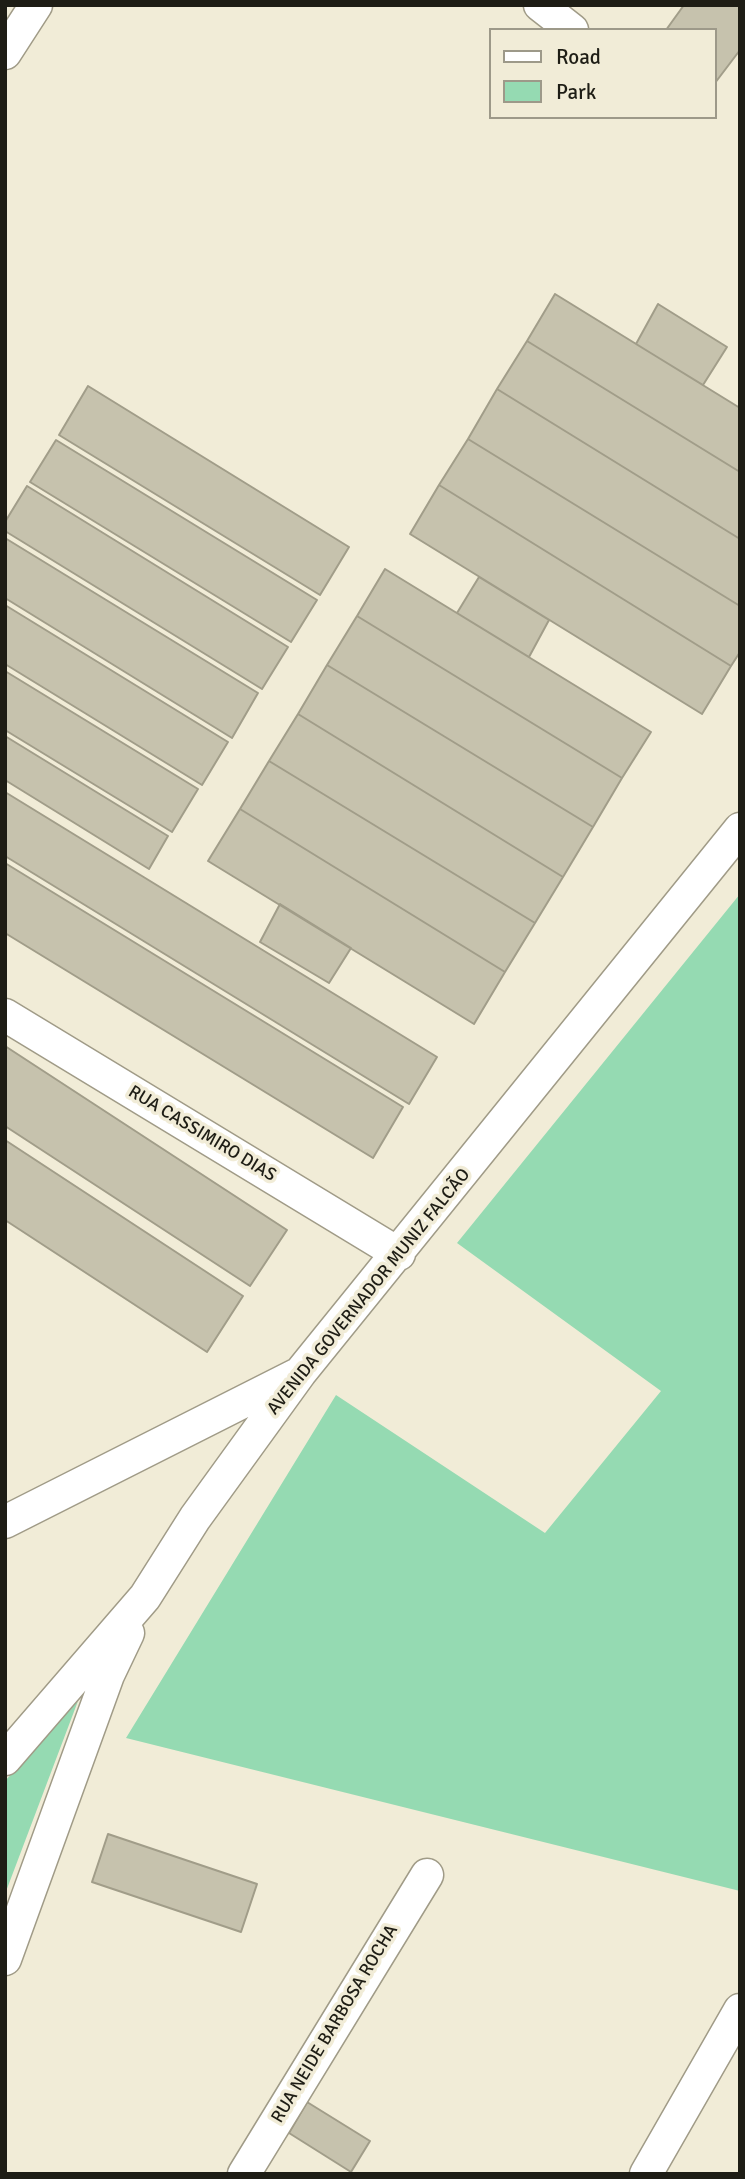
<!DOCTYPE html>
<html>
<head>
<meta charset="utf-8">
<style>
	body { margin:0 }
	#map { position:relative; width:745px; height:2179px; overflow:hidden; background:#f1ecd7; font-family:Signika,sans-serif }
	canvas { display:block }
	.frame { position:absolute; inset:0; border:7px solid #1e1d15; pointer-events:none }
	.legend { position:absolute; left:489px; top:28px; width:228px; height:91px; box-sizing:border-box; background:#f1ecd7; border:2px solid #9d9989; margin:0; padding:9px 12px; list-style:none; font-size:21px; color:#1e1d15 }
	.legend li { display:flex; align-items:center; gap:14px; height:35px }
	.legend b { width:35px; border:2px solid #9d9989 }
</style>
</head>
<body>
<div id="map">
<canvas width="745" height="2179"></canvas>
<div class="frame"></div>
<ul class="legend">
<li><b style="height:9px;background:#fff"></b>Road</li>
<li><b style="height:19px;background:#95dab2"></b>Park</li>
</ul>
</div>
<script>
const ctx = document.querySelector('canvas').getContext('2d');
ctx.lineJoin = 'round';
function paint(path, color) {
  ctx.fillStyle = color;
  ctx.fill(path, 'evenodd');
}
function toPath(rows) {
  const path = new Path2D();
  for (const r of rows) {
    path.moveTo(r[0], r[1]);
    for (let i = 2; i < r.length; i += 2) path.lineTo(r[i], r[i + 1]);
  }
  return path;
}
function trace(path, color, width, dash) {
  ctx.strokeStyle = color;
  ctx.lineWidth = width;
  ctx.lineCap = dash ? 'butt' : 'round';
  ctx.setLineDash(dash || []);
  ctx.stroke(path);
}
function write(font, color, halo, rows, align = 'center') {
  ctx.font = font + ' Signika,sans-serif';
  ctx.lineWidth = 7;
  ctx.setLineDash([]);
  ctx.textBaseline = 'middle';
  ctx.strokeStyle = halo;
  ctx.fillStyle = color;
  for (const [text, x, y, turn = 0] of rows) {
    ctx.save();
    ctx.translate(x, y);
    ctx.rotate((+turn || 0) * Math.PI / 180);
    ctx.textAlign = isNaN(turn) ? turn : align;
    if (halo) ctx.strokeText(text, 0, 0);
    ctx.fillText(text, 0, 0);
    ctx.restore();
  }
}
const green = toPath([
	[740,894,740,1891,126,1738,336,1395,545,1533,661,1391,457,1243],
	[78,1701,5,1894,5,1781]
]);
const building = toPath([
	[684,5,740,5,740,50,715,83,715,30,666,30,684,5],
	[555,294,740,408,740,472,527,341,555,294],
	[658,304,727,347,703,385,636,344,658,304],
	[527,341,740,472,740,539,497,389,527,341],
	[88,386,349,547,320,595,59,435,88,386],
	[497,389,740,539,740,606,468,439,497,389],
	[468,439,740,606,740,652,731,666,439,485,468,439],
	[56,440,317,600,291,642,30,482,56,440],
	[439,485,731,666,702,714,410,534,439,485],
	[27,486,288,647,262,689,5,531,5,522,27,486],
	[5,538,258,693,232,738,5,598,5,538],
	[385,569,651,732,622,778,357,616,385,569],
	[479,577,549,620,529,657,457,613,479,577],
	[5,605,228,742,202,785,5,664,5,605],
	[357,616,622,778,593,827,327,665,357,616],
	[327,665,593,827,563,877,298,714,327,665],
	[5,671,198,789,172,832,5,730,5,671],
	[298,714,563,877,535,923,269,761,298,714],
	[5,736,168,836,149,869,5,780,5,736],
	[269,761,535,923,505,972,240,809,269,761],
	[5,792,437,1057,409,1104,5,856,5,792],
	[240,809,505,972,474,1024,208,861,240,809],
	[5,863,403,1107,373,1158,5,933,5,863],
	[280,904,351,948,329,983,260,942,280,904],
	[5,1046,287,1230,250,1286,5,1126,5,1046],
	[5,1140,243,1296,207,1352,5,1220,5,1140],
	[108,1834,257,1884,241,1932,92,1882,108,1834],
	[307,2102,370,2141,351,2172,289,2133,307,2102]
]);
const minor = toPath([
	[540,5,572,30],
	[5,53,36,5],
	[5,1015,399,1254],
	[5,1522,296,1375],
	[5,1759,145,1597,195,1518,300,1373,740,829],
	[5,1959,108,1675,128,1633],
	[244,2174,427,1875],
	[646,2174,740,2010]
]);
const streetNames = [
	["RUA CASSIMIRO DIAS",202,1134,31],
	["AVENIDA GOVERNADOR MUNIZ FALCÃO",369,1292,-51],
	["RUA NEIDE BARBOSA ROCHA",335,2024,-59]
];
paint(green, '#95dab2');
paint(building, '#c6c2ad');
trace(building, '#a19d89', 2);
trace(minor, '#a09b87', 35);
trace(minor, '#fff', 32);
write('18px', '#1e1d15', '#f1ecd7', streetNames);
</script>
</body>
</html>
